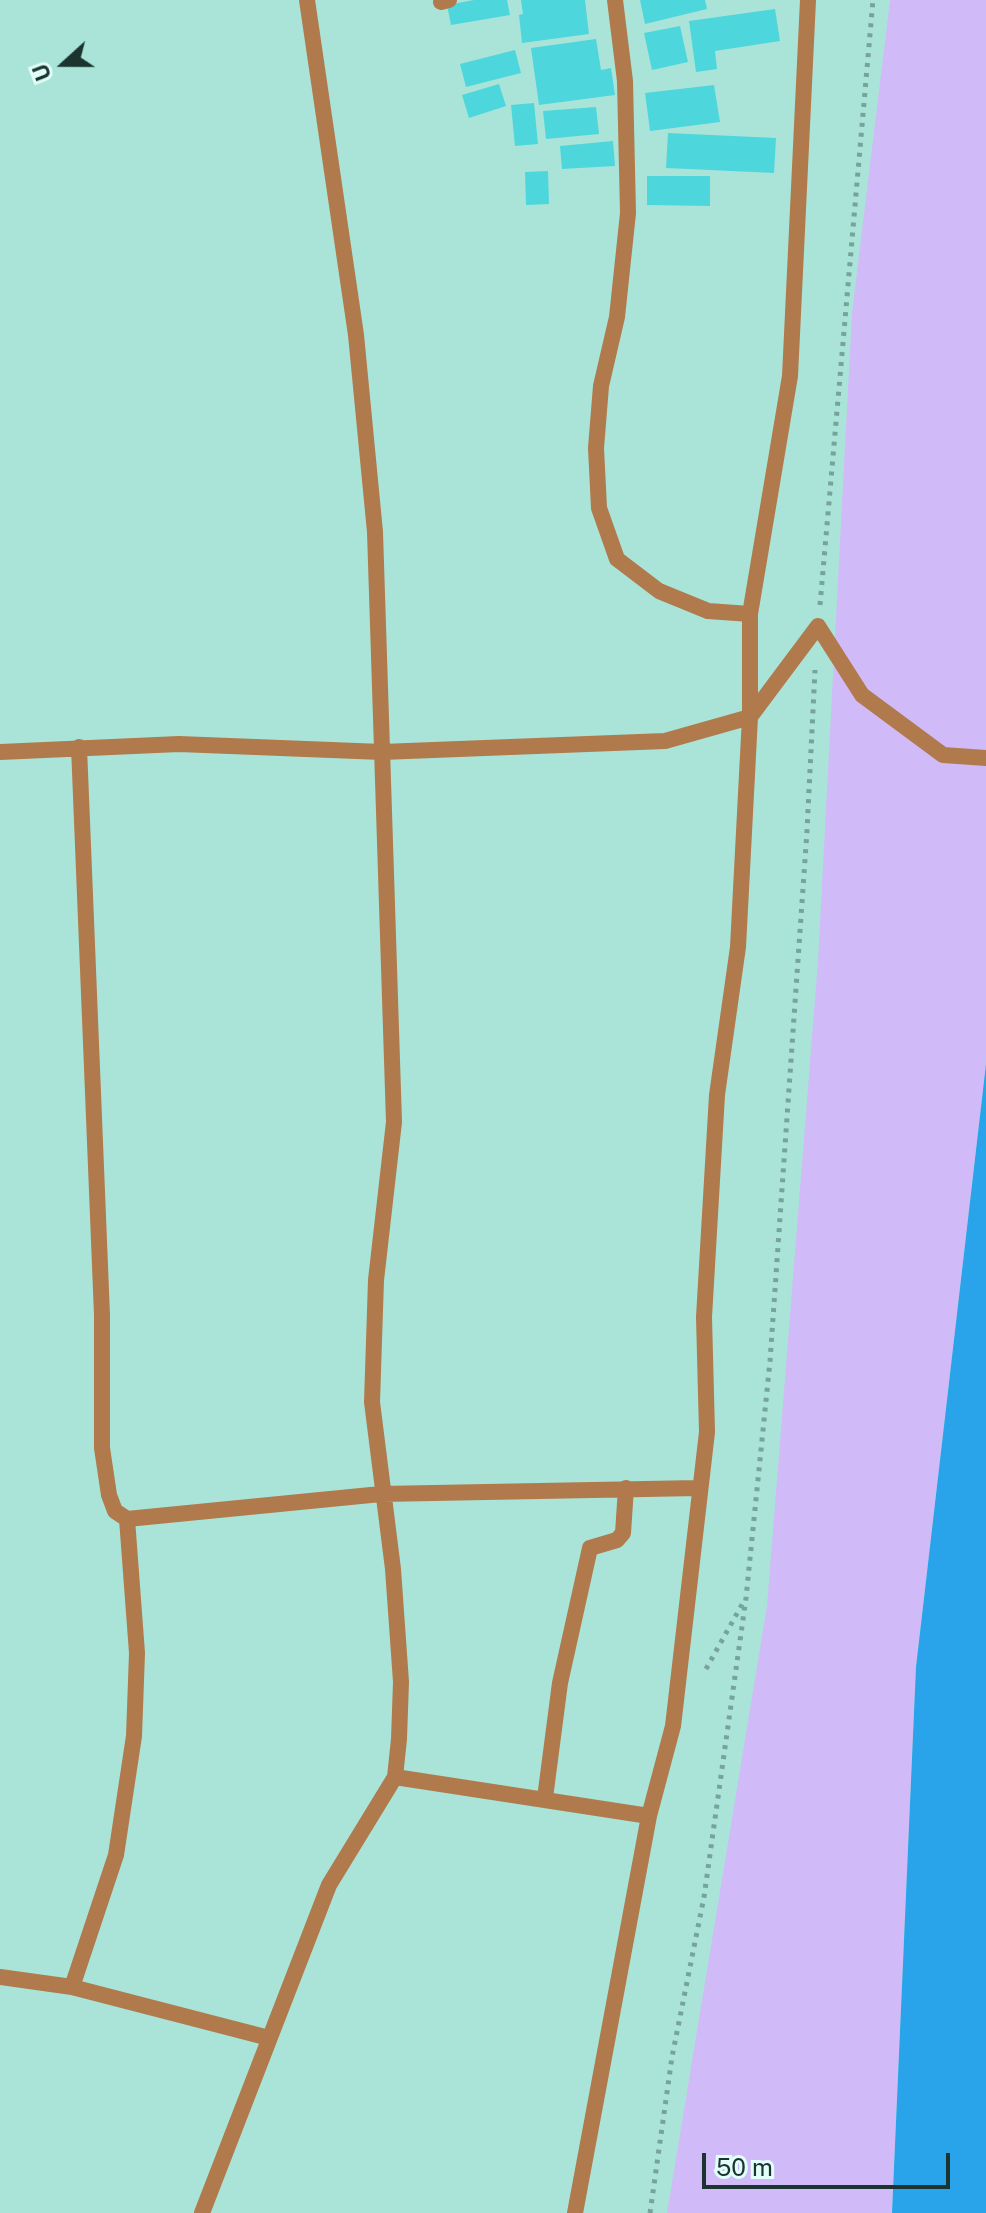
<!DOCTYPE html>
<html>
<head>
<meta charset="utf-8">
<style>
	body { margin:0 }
	#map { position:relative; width:986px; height:2213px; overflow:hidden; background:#aae4d8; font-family:"Public Sans",sans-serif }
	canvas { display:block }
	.north { position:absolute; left:24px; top:24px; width:80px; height:80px; -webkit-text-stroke:6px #e2fef8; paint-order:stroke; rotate:249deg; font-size:22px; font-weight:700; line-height:32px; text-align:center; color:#1c342f }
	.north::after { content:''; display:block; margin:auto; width:28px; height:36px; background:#1c342f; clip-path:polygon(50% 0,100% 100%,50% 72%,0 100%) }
	.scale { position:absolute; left:702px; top:2153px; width:248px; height:36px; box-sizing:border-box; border:4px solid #1c342f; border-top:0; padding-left:10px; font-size:24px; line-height:28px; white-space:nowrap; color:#1c342f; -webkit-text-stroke:6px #e2fef8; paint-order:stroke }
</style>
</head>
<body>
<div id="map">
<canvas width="986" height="2213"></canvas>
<div class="north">U</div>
<div class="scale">50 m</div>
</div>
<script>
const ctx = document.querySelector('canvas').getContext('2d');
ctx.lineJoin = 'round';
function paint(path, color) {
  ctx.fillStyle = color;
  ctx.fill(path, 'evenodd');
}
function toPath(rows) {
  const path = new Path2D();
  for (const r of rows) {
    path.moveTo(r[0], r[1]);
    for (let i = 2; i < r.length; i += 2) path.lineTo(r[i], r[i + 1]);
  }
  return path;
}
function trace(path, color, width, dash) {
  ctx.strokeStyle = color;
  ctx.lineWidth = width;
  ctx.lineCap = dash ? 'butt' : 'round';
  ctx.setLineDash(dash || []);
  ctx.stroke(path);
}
const green = toPath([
	[890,0,986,0,986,1064,916,1667,892,2213,667,2213,767,1606,818,961,852,313]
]);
const water = toPath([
	[986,1064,986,2213,892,2213,916,1667]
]);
const building = toPath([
	[474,0,507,0,510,15,451,25,447,5],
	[521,0,585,0,589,34,522,43,519,15,523,14],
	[640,0,705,0,707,9,645,24],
	[775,9,780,41,715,51,717,69,696,72,689,21],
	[680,26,688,62,652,70,644,33],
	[596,39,601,70,611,68,615,95,539,105,531,48],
	[515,50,521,73,466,87,460,64],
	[499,84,506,106,469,118,462,95],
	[714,85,720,122,650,131,645,93],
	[534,103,538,144,515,146,511,105],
	[596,107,599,134,546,139,543,111],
	[668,133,776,138,774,173,666,168],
	[613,141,615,166,562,169,560,146],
	[548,171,549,204,526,205,525,172],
	[647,176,710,176,710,206,647,205]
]);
const path = toPath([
	[820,605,873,0],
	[706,1669,744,1601],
	[650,2213,672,2057,704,1897,746,1598,770,1361,807,831,815,670]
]);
const street = toPath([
	[615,0,625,81,628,213,617,317,601,386,596,448,599,508,617,559,659,591,708,611,750,614],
	[441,2,449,0],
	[79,747,102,1315,102,1448,109,1495,115,1511,127,1519,381,1494,698,1488],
	[0,752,179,744,382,752,665,741,750,717,818,626,862,695,943,755,986,758],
	[395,1777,649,1816],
	[545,1798,560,1683,590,1548,617,1540,623,1533,626,1488],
	[0,1977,72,1987,269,2038],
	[72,1987,116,1855,134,1736,137,1653,127,1519],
	[202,2213,329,1885,395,1777,399,1739,401,1682,393,1569,372,1402,376,1280,394,1122,375,532,356,335,307,0],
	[575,2213,649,1816,673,1726,707,1432,704,1317,717,1095,738,947,750,717,750,614,790,376,808,0]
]);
paint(green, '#d0bbf8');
paint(water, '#29a3e9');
paint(building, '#4ed6dd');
trace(path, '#76a49b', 5, [4, 6]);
trace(street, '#b07a4c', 16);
</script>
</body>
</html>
